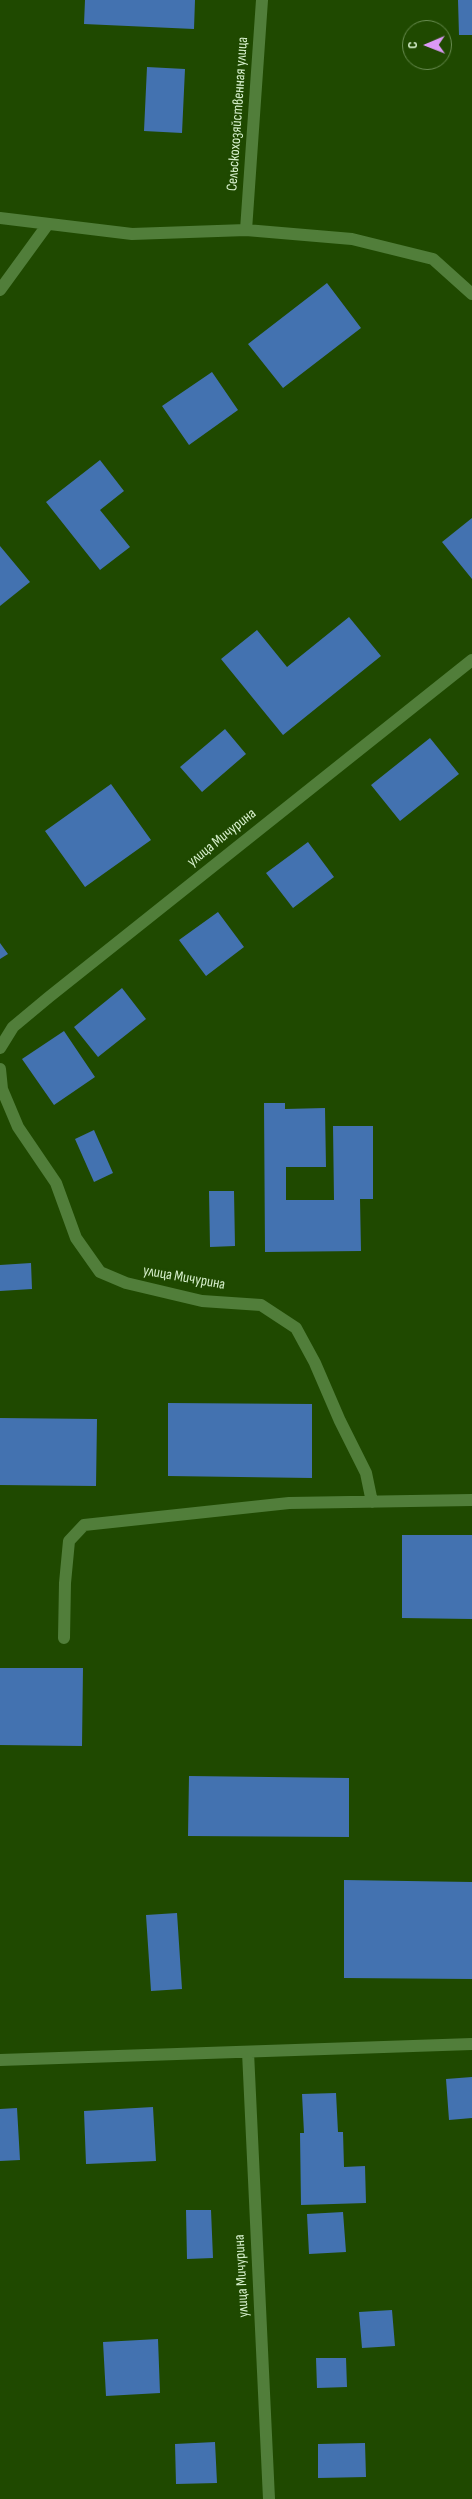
<!DOCTYPE html>
<html>
<head>
<meta charset="utf-8">
<style>
	body { margin:0 }
	#map { position:relative; width:472px; height:2499px; overflow:hidden; background:#1f4900; font-family:"Sofia Sans Condensed",sans-serif }
	canvas { display:block }
	.north { position:absolute; left:402px; top:20px; width:50px; height:50px; box-sizing:border-box; background:#1f4900; border:1px solid #688b51; border-radius:50%; rotate:269deg; font-size:14px; font-weight:700; line-height:20px; text-align:center; color:#d6efcb }
	.north::after { content:''; display:block; margin:auto; width:18px; height:22px; background:#db99f5; clip-path:polygon(50% 0,100% 100%,50% 72%,0 100%) }
</style>
</head>
<body>
<div id="map">
<canvas width="472" height="2499"></canvas>
<div class="north">С</div>
</div>
<script>
const ctx = document.querySelector('canvas').getContext('2d');
ctx.lineJoin = 'round';
function paint(path, color) {
  ctx.fillStyle = color;
  ctx.fill(path, 'evenodd');
}
function toPath(rows) {
  const path = new Path2D();
  for (const r of rows) {
    path.moveTo(r[0], r[1]);
    for (let i = 2; i < r.length; i += 2) path.lineTo(r[i], r[i + 1]);
  }
  return path;
}
function trace(path, color, width, dash) {
  ctx.strokeStyle = color;
  ctx.lineWidth = width;
  ctx.lineCap = dash ? 'butt' : 'round';
  ctx.setLineDash(dash || []);
  ctx.stroke(path);
}
function write(font, color, halo, rows, align = 'center') {
  ctx.font = font + ' "Sofia Sans Condensed",sans-serif';
  ctx.lineWidth = 5;
  ctx.setLineDash([]);
  ctx.textBaseline = 'middle';
  ctx.strokeStyle = halo;
  ctx.fillStyle = color;
  for (const [text, x, y, turn = 0] of rows) {
    ctx.save();
    ctx.translate(x, y);
    ctx.rotate((+turn || 0) * Math.PI / 180);
    ctx.textAlign = isNaN(turn) ? turn : align;
    if (halo) ctx.strokeText(text, 0, 0);
    ctx.fillText(text, 0, 0);
    ctx.restore();
  }
}
const building = toPath([
	[85,0,195,0,194,29,84,24],
	[458,0,472,0,472,35,459,35],
	[147,67,185,69,182,133,144,131],
	[327,283,361,328,283,388,248,344],
	[212,372,238,410,189,445,162,406],
	[100,460,124,491,100,510,130,547,100,570,46,502],
	[472,518,472,579,442,542],
	[0,546,30,582,0,606],
	[349,617,381,656,283,735,221,659,257,630,287,667],
	[225,729,246,754,202,792,180,767],
	[430,738,459,774,400,821,371,785],
	[111,784,151,840,85,887,45,831],
	[308,842,334,877,293,908,266,873],
	[218,912,244,947,206,976,179,940],
	[0,943,8,954,0,959],
	[122,988,146,1019,98,1057,74,1027],
	[64,1031,95,1077,54,1105,22,1059],
	[264,1103,285,1103,285,1109,325,1108,326,1167,286,1167,286,1200,334,1200,333,1126,373,1126,373,1199,360,1199,361,1251,265,1252],
	[94,1130,113,1173,94,1182,75,1139],
	[209,1191,234,1191,235,1246,210,1247],
	[31,1263,32,1289,0,1291,0,1265],
	[168,1403,312,1404,312,1478,168,1476],
	[0,1418,97,1419,96,1486,0,1485],
	[402,1535,472,1535,472,1619,402,1618],
	[0,1668,83,1668,82,1746,0,1745],
	[189,1776,349,1778,349,1837,188,1836],
	[344,1880,472,1882,472,1979,344,1978],
	[177,1913,182,1989,151,1991,146,1915],
	[472,2077,472,2118,449,2120,446,2079],
	[336,2093,338,2132,343,2132,344,2167,365,2166,366,2203,301,2205,300,2133,304,2133,302,2094],
	[153,2107,156,2161,86,2164,84,2111],
	[17,2108,20,2160,0,2161,0,2109],
	[186,2210,211,2210,213,2258,187,2259],
	[343,2212,346,2252,309,2254,307,2214],
	[392,2310,395,2346,362,2348,359,2312],
	[158,2339,160,2393,106,2396,103,2342],
	[316,2358,346,2358,347,2387,317,2388],
	[215,2442,217,2483,176,2484,175,2444],
	[365,2443,366,2477,318,2478,318,2444]
]);
const street = toPath([
	[0,218,132,234,246,230,352,239,433,259,472,294],
	[246,230,262,0],
	[0,290,48,224],
	[0,1048,13,1027,49,997,472,660],
	[0,1069,2,1089,18,1127,56,1183,76,1238,100,1272,126,1283,202,1301,261,1305,296,1328,315,1363,340,1421,366,1473,372,1502],
	[64,1638,65,1583,69,1541,84,1525,289,1503,472,1500],
	[248,2052,269,2499],
	[0,2060,472,2044]
]);
const streetNames = [
	["Сельскохозяйственная улица",238,114,-86],
	["улица Мичурина",222,838,-39],
	["улица Мичурина",184,1278,10],
	["улица Мичурина",242,2276,-93]
];
paint(building, '#4372b0');
trace(street, '#517e3a', 12);
write('15px', '#d6efcb', '#1f4900', streetNames);
</script>
</body>
</html>
